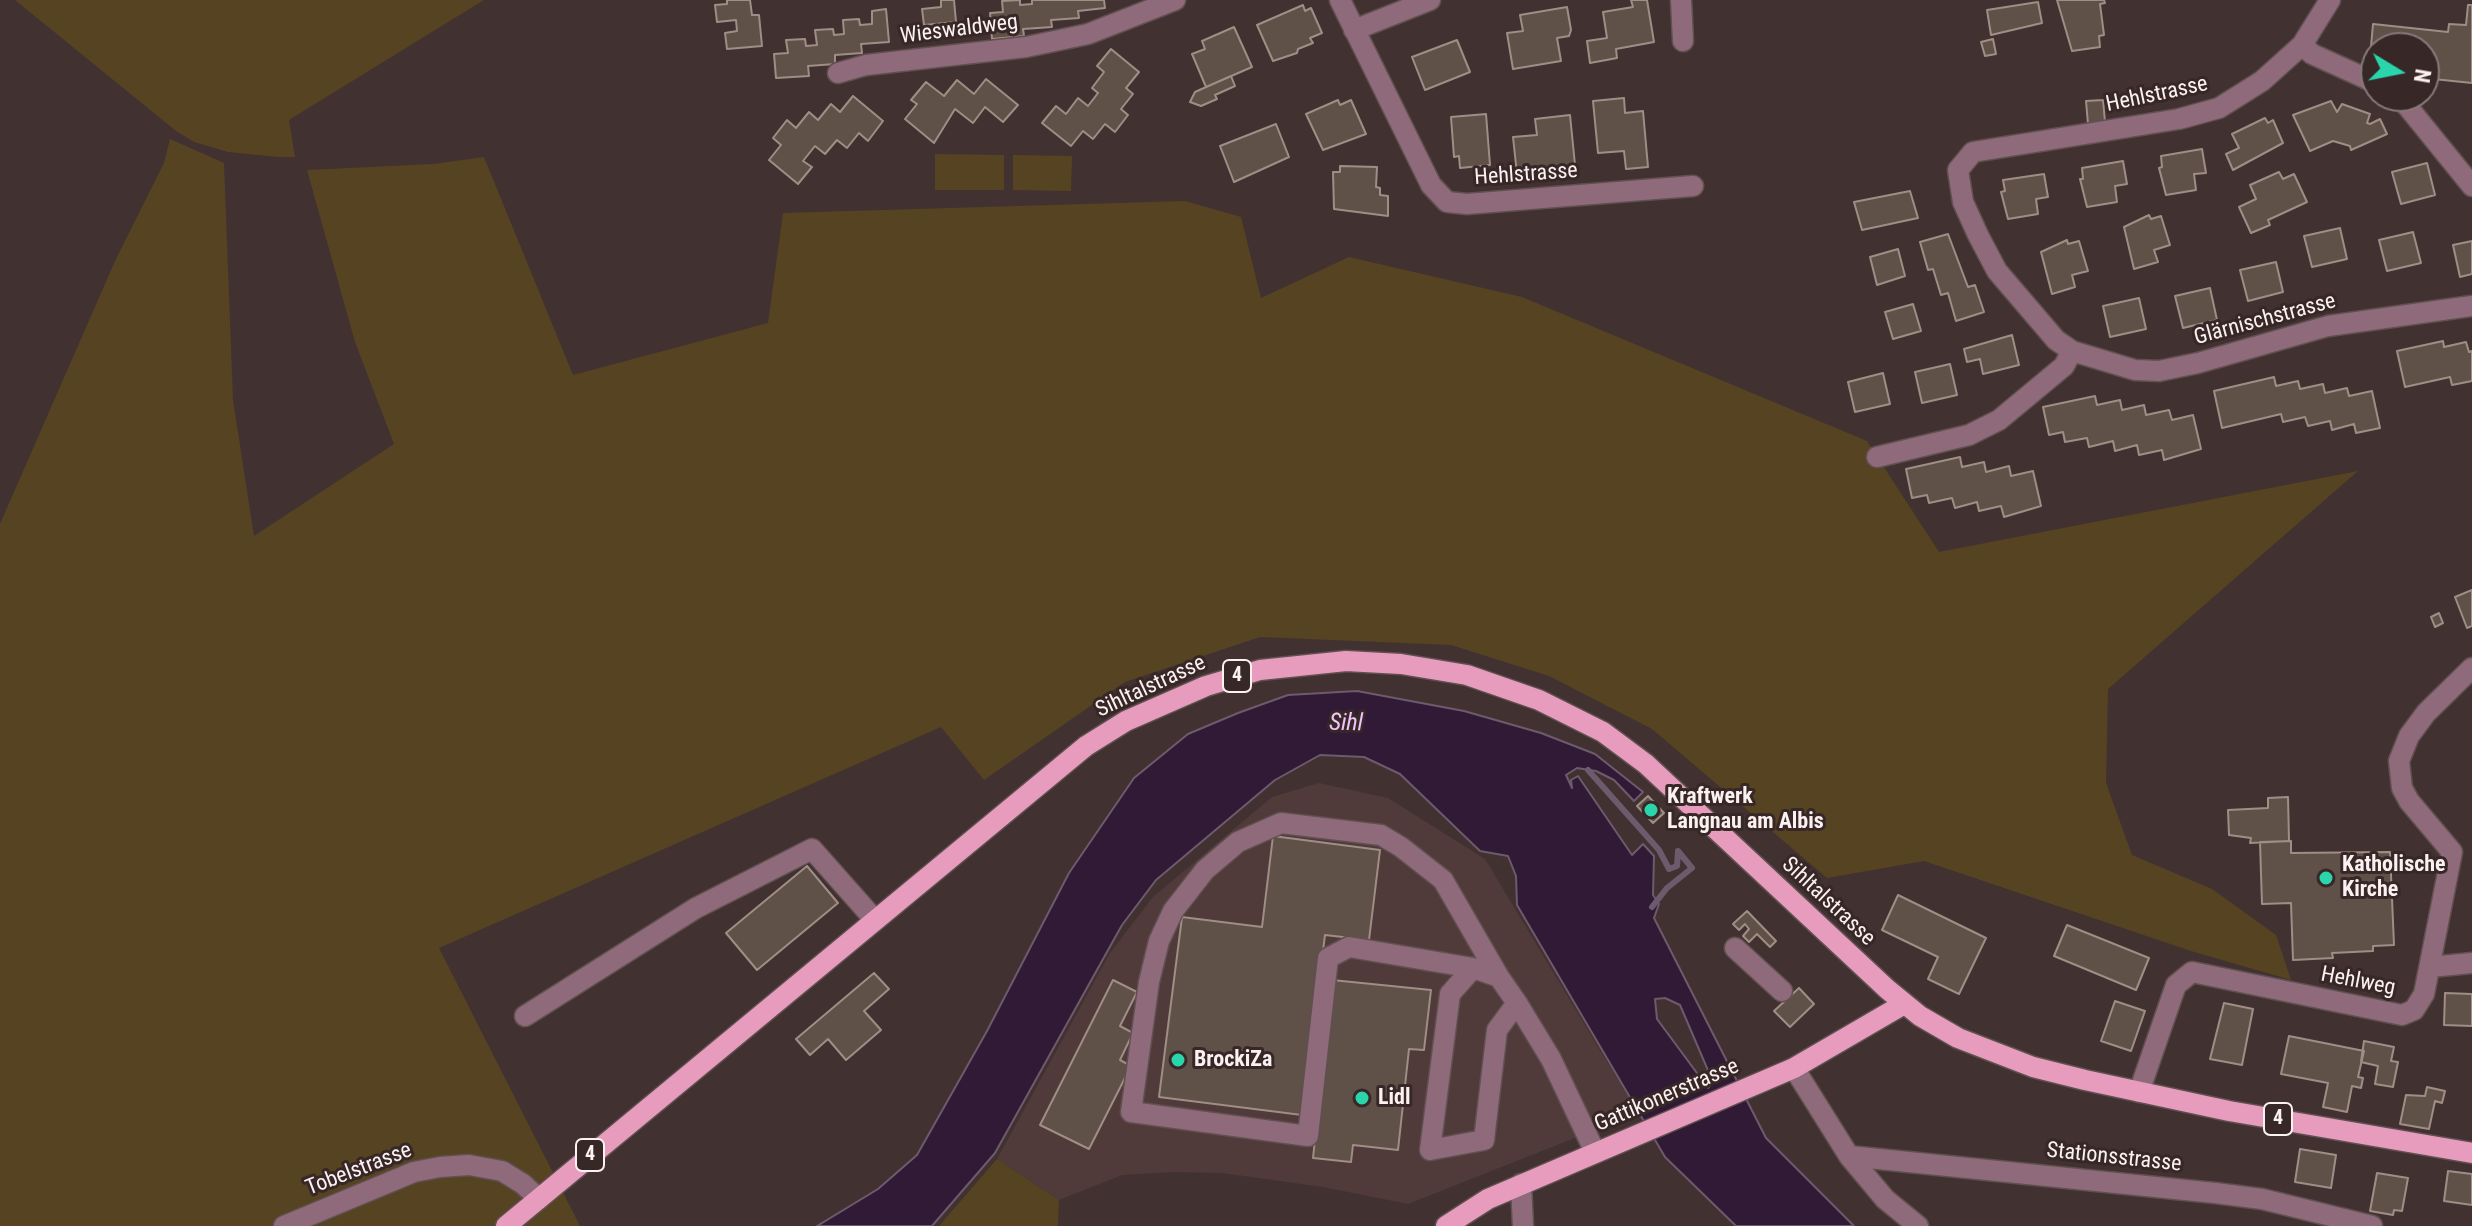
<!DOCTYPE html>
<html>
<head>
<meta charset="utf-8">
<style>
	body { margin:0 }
	#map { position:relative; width:2472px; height:1226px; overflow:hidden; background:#423131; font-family:"Roboto Condensed",sans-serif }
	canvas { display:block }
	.north { position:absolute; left:2360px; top:32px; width:80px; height:80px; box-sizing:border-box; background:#372727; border:2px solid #867878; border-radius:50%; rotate:100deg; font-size:22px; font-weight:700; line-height:32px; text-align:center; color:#fcf1f1 }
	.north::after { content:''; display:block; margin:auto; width:28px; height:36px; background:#2ad5ac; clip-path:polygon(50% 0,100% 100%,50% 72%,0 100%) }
</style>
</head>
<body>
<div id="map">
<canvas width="2472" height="1226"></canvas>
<div class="north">N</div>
</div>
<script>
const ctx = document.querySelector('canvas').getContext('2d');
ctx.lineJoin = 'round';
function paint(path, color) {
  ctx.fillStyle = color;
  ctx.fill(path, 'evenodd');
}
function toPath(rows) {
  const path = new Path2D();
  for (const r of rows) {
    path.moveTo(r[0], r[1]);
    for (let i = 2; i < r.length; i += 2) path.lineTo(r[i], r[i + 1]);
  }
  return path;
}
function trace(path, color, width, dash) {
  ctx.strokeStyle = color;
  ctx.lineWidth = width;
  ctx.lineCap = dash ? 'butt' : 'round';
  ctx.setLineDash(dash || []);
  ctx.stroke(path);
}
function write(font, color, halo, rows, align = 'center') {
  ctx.font = font + ' "Roboto Condensed",sans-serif';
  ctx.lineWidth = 6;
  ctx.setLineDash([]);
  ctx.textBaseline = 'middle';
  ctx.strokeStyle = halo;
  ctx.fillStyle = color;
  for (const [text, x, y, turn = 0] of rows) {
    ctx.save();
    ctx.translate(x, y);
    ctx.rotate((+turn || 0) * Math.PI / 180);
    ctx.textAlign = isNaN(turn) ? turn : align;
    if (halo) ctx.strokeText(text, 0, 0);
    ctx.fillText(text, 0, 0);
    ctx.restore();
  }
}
const built = toPath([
	[1319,783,1388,798,1485,859,1638,1113,1408,1204,1323,1187,1222,1173,1175,1172,1122,1175,1059,1200,997,1159,1110,953,1153,897,1272,797]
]);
const green = toPath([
	[15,0,484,0,289,120,295,157,278,157,228,152,194,142,176,131],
	[170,139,224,163,233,400,254,536,394,444,355,342,307,170,433,164,484,157,573,375,768,323,783,213,1185,201,1241,217,1261,298,1349,257,1522,297,1867,441,1939,552,2358,471,2108,689,2106,783,2132,855,2212,889,2276,935,2291,980,2191,951,1924,861,1827,878,1652,729,1549,676,1451,645,1260,637,1125,682,984,780,941,727,439,948,580,1226,0,1226,0,524,115,261,164,163],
	[935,154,1004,155,1004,190,935,190],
	[1013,155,1072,156,1071,191,1013,190],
	[997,1159,1059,1200,1058,1226,939,1226]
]);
const water = toPath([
	[1357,691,1464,711,1541,733,1595,754,1643,792,1634,801,1614,780,1596,771,1577,768,1566,775,1572,788,1571,780,1578,776,1632,855,1643,844,1654,856,1653,895,1659,904,1654,918,1766,1138,1854,1226,1736,1226,1665,1157,1517,905,1516,876,1508,856,1480,851,1400,774,1364,757,1320,755,1275,780,1156,880,1122,925,995,1153,932,1226,817,1226,878,1189,917,1155,987,1031,1069,873,1134,778,1188,734,1238,713,1288,695,1357,691],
	[1665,998,1680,1005,1713,1082,1708,1088,1657,1019,1655,999,1665,998]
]);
const stream = toPath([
	[1588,770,1659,850,1669,869,1677,866,1678,851,1692,868,1667,888,1652,907]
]);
const building = toPath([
	[727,0,750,0,752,15,759,15,762,46,727,49,725,33,737,31,736,20,717,22,715,5,727,4,727,0],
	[941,0,954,0,956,22,924,25,922,9,941,7,941,0],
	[1020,0,1020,5,1032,4,1032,0,1104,0,1105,8,1078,11,1079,18,1051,20,1052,27,1023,29,1024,36,992,39,990,13,1003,12,1002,1,1020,0],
	[1631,0,1647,0,1654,42,1616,49,1617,58,1590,63,1587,41,1607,38,1603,12,1633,7,1631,0],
	[2057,0,2104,0,2105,3,2100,4,2104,35,2099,36,2100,47,2072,51,2057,0],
	[2038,2,2042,23,1991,35,1987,10,2038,2],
	[1303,5,1305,11,1311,8,1322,33,1310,38,1313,43,1298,49,1297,53,1273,61,1257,25,1303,5],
	[2468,5,2472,5,2472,83,2424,78,2424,48,2371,47,2373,24,2448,32,2449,24,2466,25,2468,5],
	[1567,7,1571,30,1569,36,1557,38,1561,61,1513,69,1507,33,1523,31,1520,15,1567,7],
	[886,9,889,42,861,44,862,53,835,55,835,64,808,66,809,76,776,78,774,54,788,53,786,40,805,39,806,46,817,45,815,30,833,29,834,35,844,34,843,20,859,19,860,25,872,24,872,11,886,9],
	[1234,27,1252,67,1206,87,1192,54,1205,49,1202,41,1234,27],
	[1993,39,1996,54,1985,56,1981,42,1993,39],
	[1457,40,1470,72,1425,90,1412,57,1457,40],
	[1111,49,1139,72,1126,88,1133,94,1121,109,1128,115,1115,132,1105,124,1093,139,1083,131,1071,146,1042,123,1056,106,1066,114,1078,98,1088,106,1098,93,1092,88,1104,72,1097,66,1111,49],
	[1231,76,1235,86,1215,95,1217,99,1201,106,1190,102,1195,92,1231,76],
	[986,79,1018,105,1003,122,985,107,973,123,955,109,934,143,905,119,917,104,911,100,926,82,944,96,957,80,974,94,986,79],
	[853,96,883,121,868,141,859,133,847,148,837,140,825,154,815,146,803,161,812,167,798,184,769,160,781,145,773,138,787,120,796,128,809,112,818,120,831,104,840,112,853,96],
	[1624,98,1625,113,1643,111,1648,167,1626,169,1624,151,1598,153,1593,101,1624,98],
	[1338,100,1340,105,1351,100,1366,134,1323,150,1306,114,1338,100],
	[2103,100,2105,122,2088,124,2086,101,2103,100],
	[2331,101,2337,112,2342,104,2370,114,2367,123,2370,124,2380,119,2387,134,2351,150,2350,146,2333,141,2310,151,2293,115,2331,101],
	[1486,114,1490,165,1460,168,1459,156,1454,157,1451,117,1486,114],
	[1570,115,1576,175,1542,179,1541,172,1517,174,1513,137,1537,135,1535,119,1570,115],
	[2265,118,2268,123,2273,120,2283,143,2233,170,2226,154,2239,148,2232,134,2265,118],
	[1276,124,1289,157,1234,182,1220,146,1276,124],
	[2202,149,2206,173,2194,174,2196,190,2166,195,2159,168,2162,167,2161,156,2202,149],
	[2123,161,2127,184,2115,186,2117,202,2087,207,2080,179,2083,179,2082,168,2123,161],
	[2427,163,2435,195,2401,204,2392,172,2427,163],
	[1340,166,1377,167,1376,187,1380,188,1380,195,1388,196,1388,216,1334,209,1333,172,1340,172,1340,166],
	[2279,172,2283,179,2294,174,2307,202,2268,220,2270,225,2251,233,2239,207,2256,199,2250,185,2279,172],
	[2044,174,2048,197,2036,199,2038,214,2008,219,2001,192,2005,191,2003,180,2044,174],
	[1910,191,1918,218,1862,230,1854,202,1910,191],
	[2149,215,2151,219,2161,216,2170,245,2154,250,2158,262,2134,269,2124,227,2149,215],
	[2340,228,2347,259,2312,267,2304,236,2340,228],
	[2413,232,2421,263,2387,271,2379,240,2413,232],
	[1948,234,1968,287,1975,285,1984,312,1956,321,1948,293,1941,295,1933,269,1928,270,1920,242,1948,234],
	[2067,240,2068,244,2079,241,2088,271,2072,275,2075,287,2052,294,2041,252,2067,240],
	[2472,241,2472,274,2460,277,2453,245,2472,241],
	[1898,249,1905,276,1877,285,1870,257,1898,249],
	[2276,262,2283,292,2248,301,2240,270,2276,262],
	[2210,288,2217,320,2183,328,2175,296,2210,288],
	[2139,298,2146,329,2110,337,2103,306,2139,298],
	[1913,304,1921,331,1893,339,1885,312,1913,304],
	[2012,335,2019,365,1983,374,1980,359,1967,362,1964,349,2012,335],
	[2443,341,2444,347,2466,342,2469,352,2472,351,2472,381,2452,385,2450,377,2405,387,2397,351,2443,341],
	[1950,364,1957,395,1922,403,1915,372,1950,364],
	[1883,373,1890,404,1855,412,1848,382,1883,373],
	[2274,377,2276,386,2298,381,2300,389,2323,384,2325,393,2347,388,2349,396,2372,391,2380,428,2356,433,2354,424,2332,430,2330,421,2308,426,2305,417,2283,422,2281,414,2222,428,2214,391,2274,377],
	[2095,396,2097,405,2120,400,2122,410,2144,405,2146,415,2169,410,2172,420,2193,415,2201,449,2164,460,2162,450,2139,455,2137,445,2115,451,2113,441,2089,447,2087,438,2065,442,2063,432,2049,435,2043,407,2095,396],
	[1960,457,1962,467,1984,462,1986,472,2009,466,2011,476,2033,471,2041,506,2004,517,2001,506,1979,511,1977,502,1955,508,1952,498,1929,503,1927,495,1912,498,1906,469,1960,457],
	[2472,590,2472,626,2467,628,2455,597,2472,590],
	[2439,613,2443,623,2435,627,2431,617,2439,613],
	[1648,796,1664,813,1653,823,1637,806,1648,796],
	[2288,797,2289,841,2250,843,2251,838,2229,835,2228,810,2268,808,2268,798,2288,797],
	[1273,836,1380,850,1369,940,1325,935,1302,1115,1159,1097,1182,917,1262,927,1273,836],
	[2291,841,2291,853,2390,852,2394,945,2373,946,2373,951,2332,953,2333,958,2293,960,2291,903,2262,904,2260,842,2291,841],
	[807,866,838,903,757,970,726,933,807,866],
	[1898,895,1986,938,1959,994,1928,979,1938,957,1882,930,1898,895],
	[1747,911,1776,941,1770,947,1757,934,1749,942,1743,936,1749,929,1745,924,1739,930,1733,924,1747,911],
	[2067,925,2149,958,2136,990,2054,956,2067,925],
	[874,973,889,989,864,1011,881,1030,846,1060,828,1039,810,1055,796,1039,874,973],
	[1113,980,1137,992,1120,1026,1133,1033,1120,1060,1131,1066,1089,1149,1040,1125,1113,980],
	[1332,980,1431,990,1424,1050,1409,1049,1398,1150,1353,1145,1351,1162,1313,1158,1332,980],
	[1799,988,1814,1004,1790,1027,1774,1011,1799,988],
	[2445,993,2472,994,2472,1026,2444,1025,2445,993],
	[2115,1001,2145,1011,2131,1051,2101,1041,2115,1001],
	[2224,1003,2253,1009,2242,1065,2210,1059,2224,1003],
	[2289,1036,2364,1051,2358,1077,2363,1078,2361,1088,2352,1086,2347,1112,2323,1107,2328,1083,2281,1074,2289,1036],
	[2364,1041,2394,1047,2391,1061,2398,1062,2393,1087,2375,1084,2378,1066,2361,1062,2364,1041],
	[2427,1087,2445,1091,2442,1103,2435,1101,2429,1129,2400,1124,2406,1095,2425,1096,2427,1087],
	[2300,1149,2336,1155,2331,1188,2295,1182,2300,1149],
	[2448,1171,2472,1174,2472,1205,2444,1201,2448,1171],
	[2377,1173,2408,1178,2402,1211,2394,1210,2393,1215,2370,1211,2377,1173]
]);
const minor = toPath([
	[1340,0,1431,185,1447,202,1467,204,1693,186],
	[1681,0,1683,41],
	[2330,0,2302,45,2262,81,2219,108,2179,119,1973,152,1958,170,1963,202,1978,235,1997,271,2056,340,2072,351,2135,370,2159,371,2198,363,2328,326,2472,306],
	[1354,30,1430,0],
	[2302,45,2312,54,2376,83],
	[838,73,866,65,1026,47,1088,34,1175,0],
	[2399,96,2472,186],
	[1877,457,1969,435,1999,420,2064,366,2072,351],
	[2452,852,2409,801,2402,788,2399,761,2409,736,2426,713,2472,668],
	[1735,948,1782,991],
	[2430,967,2472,963],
	[1473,968,1349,947,1328,958,1308,1136,1131,1112,1149,982,1159,941,1173,911,1205,870,1238,842,1281,823,1381,835,1401,847,1443,880,1499,977],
	[1517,1003,1499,977,1473,968,1450,994,1430,1150,1484,1140,1497,1030,1517,1003,1551,1059,1595,1152],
	[525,1016,696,908,812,849,874,919],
	[1794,1068,1849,1156,1885,1199,1918,1226],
	[2139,1092,2176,985,2192,972,2402,1015,2414,1010,2424,994,2452,852],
	[1849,1156,2215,1193,2262,1199,2372,1226],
	[1521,1184,1523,1226],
	[284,1226,414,1172,440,1167,469,1165,502,1171,523,1184,539,1199]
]);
const major = toPath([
	[506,1226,1086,746,1126,721,1206,686,1260,670,1346,661,1401,664,1467,675,1539,700,1603,732,1646,764,1887,989,1920,1016,1958,1038,2033,1067,2085,1080,2229,1111,2472,1153],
	[1446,1226,1488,1199,1794,1068,1904,1004]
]);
const markers = [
	[1651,810,8,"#2ad5ac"],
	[2326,878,8,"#2ad5ac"],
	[1178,1060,8,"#2ad5ac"],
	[1362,1098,8,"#2ad5ac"]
];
const shields = [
	[1237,676,28],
	[2278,1119,28],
	[590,1155,28]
];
const shieldNames = [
	["4",1237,676],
	["4",2278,1119],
	["4",590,1155]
];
const streetNames = [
	["Wieswaldweg",959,30,-7],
	["Hehlstrasse",2157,95,-12],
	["Hehlstrasse",1526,175,-4],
	["Glärnischstrasse",2265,320,-15],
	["Sihltalstrasse",1151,687,-25],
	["Sihltalstrasse",1828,902,43],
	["Hehlweg",2358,982,11],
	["Gattikonerstrasse",1667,1096,-23],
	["Stationsstrasse",2114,1158,6],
	["Tobelstrasse",359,1170,-21]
];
const poiNames = [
	["Kraftwerk",1667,797],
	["Langnau am Albis",1667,822],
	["Katholische",2342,865],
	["Kirche",2342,890],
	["BrockiZa",1194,1060],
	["Lidl",1378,1098]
];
const waterNames = [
	["Sihl",1346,724,1]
];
paint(built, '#513a3a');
paint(green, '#564322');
paint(water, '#301a35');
trace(water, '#6d5a6d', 2);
trace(stream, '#6d5a6d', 6);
paint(building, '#5f5048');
trace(building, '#9f8e85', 2);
trace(minor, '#605050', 23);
trace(major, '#605050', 23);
trace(minor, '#8f6a7b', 20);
trace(major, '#e79cbe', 20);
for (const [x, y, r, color] of markers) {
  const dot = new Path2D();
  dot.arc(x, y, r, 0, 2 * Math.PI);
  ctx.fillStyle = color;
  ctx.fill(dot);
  trace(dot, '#372727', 3);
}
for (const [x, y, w] of shields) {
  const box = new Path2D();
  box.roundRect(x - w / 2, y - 16, w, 32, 6);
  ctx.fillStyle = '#372727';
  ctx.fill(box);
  trace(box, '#fcf1f1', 2);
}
write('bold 20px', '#fcf1f1', null, shieldNames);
write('22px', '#fcf1f1', '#372727', streetNames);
write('bold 22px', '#fcf1f1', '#372727', poiNames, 'left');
write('italic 24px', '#f1c5fb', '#372727', waterNames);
</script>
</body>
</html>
